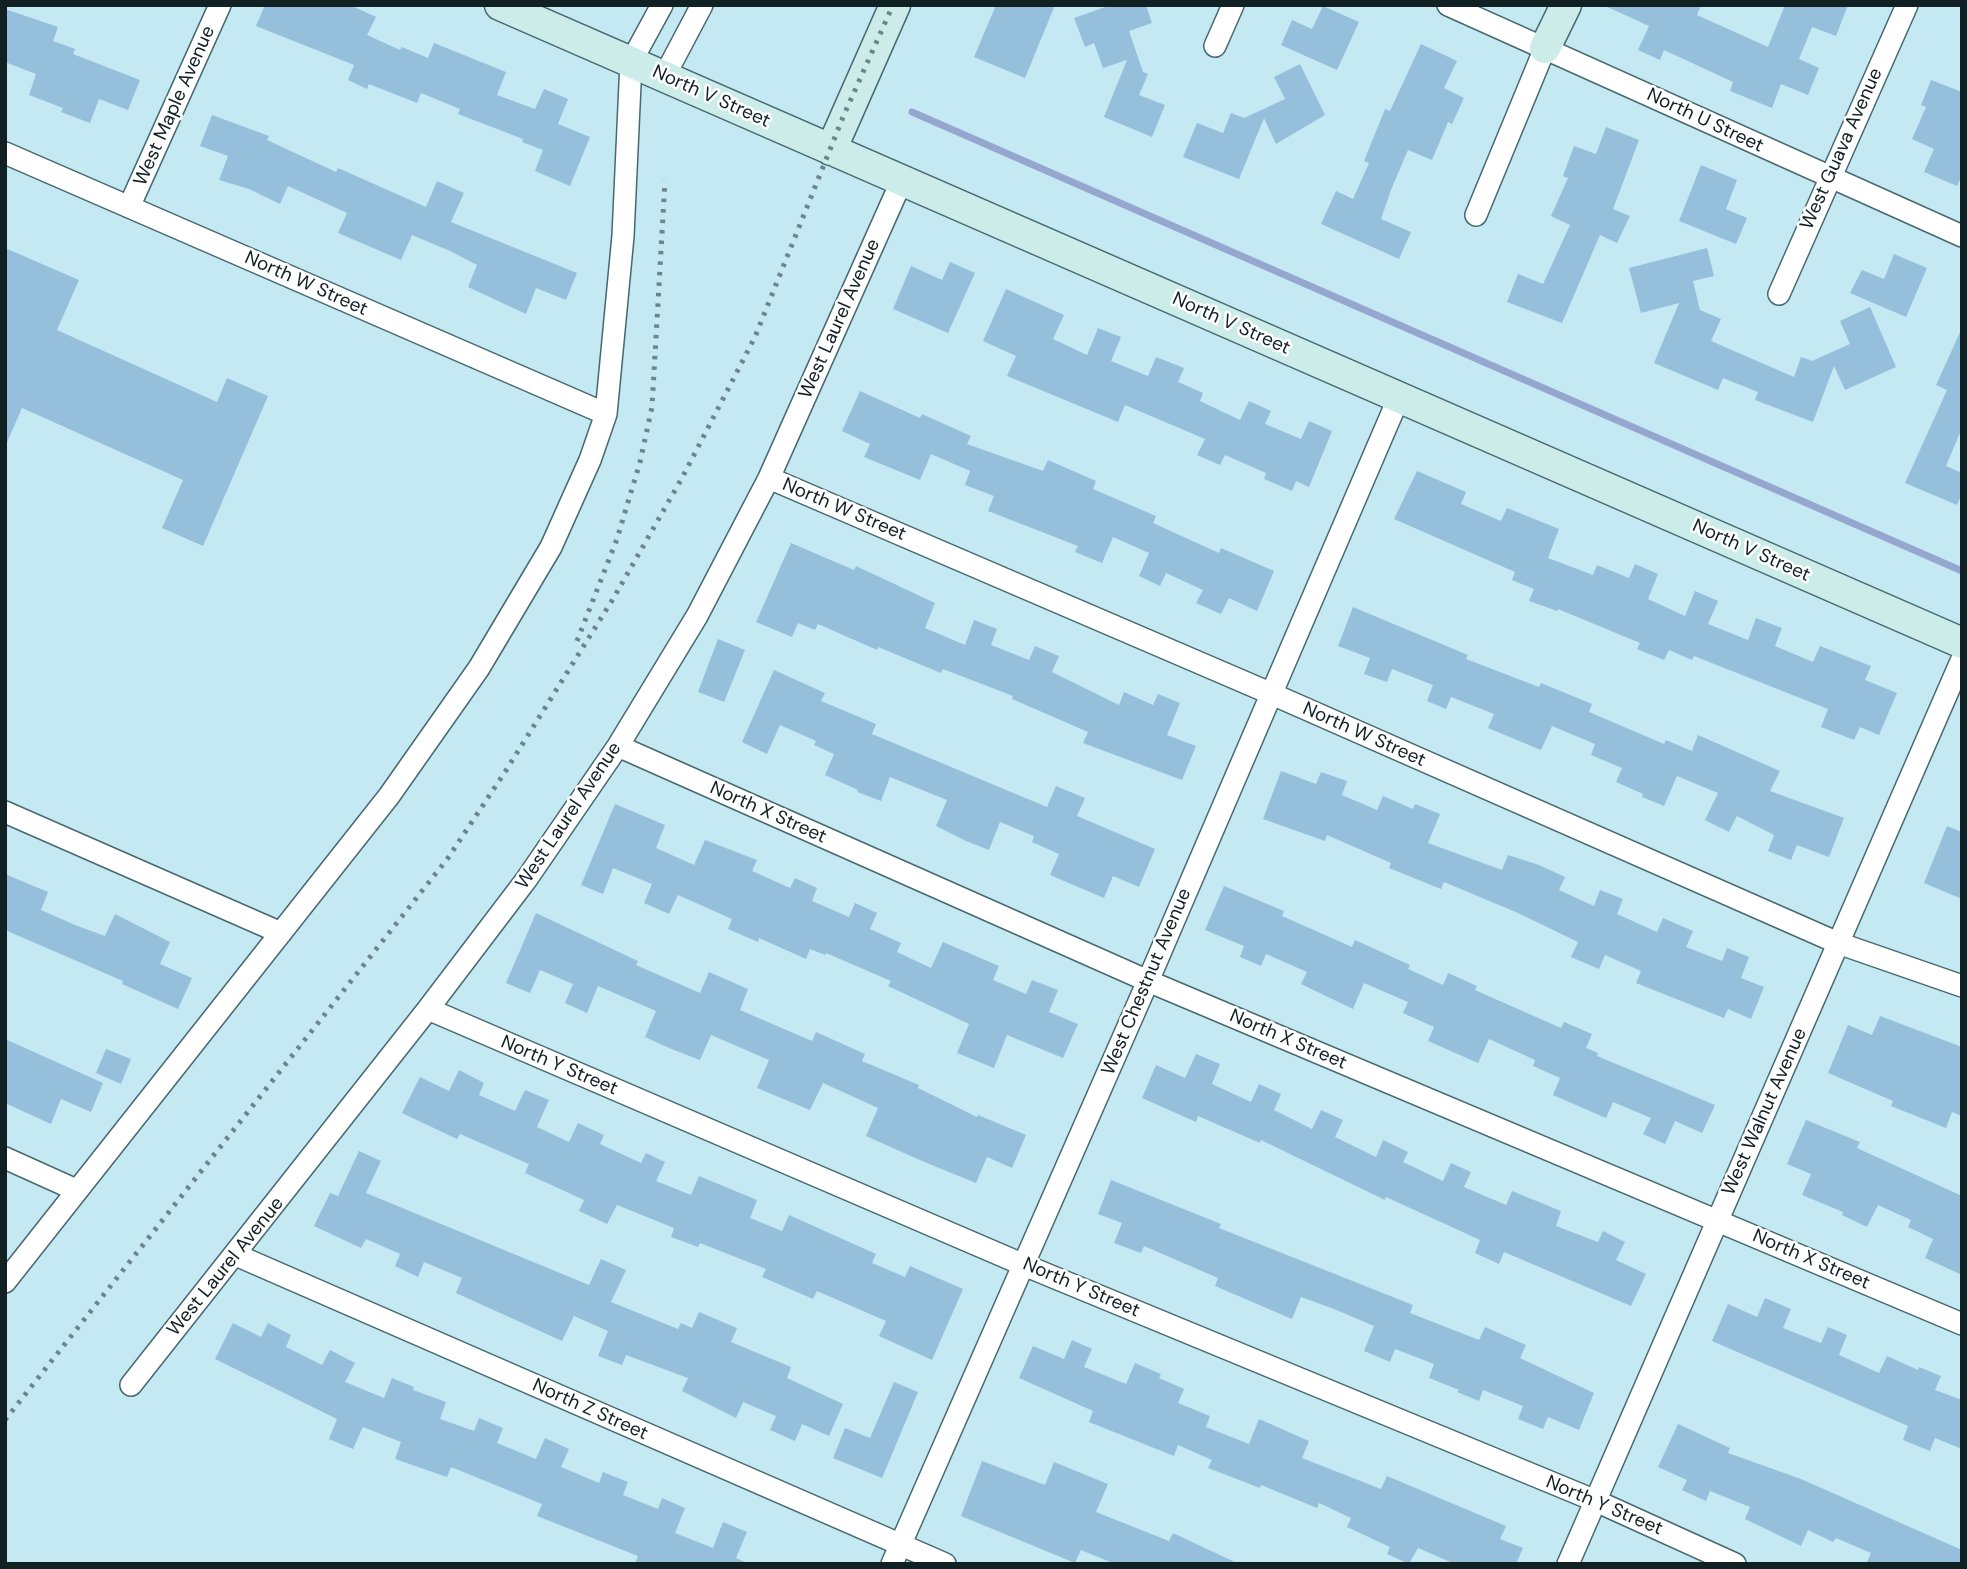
<!DOCTYPE html>
<html>
<head>
<meta charset="utf-8">
<style>
	body { margin:0 }
	#map { position:relative; width:1967px; height:1569px; overflow:hidden; background:#c4e9f3; font-family:"DM Sans",sans-serif }
	canvas { display:block }
	.frame { position:absolute; inset:0; border:7px solid #112023; pointer-events:none }
</style>
</head>
<body>
<div id="map">
<canvas width="1967" height="1569"></canvas>
<div class="frame"></div>
</div>
<script>
const ctx = document.querySelector('canvas').getContext('2d');
ctx.lineJoin = 'round';
function toPath(rows) {
  const path = new Path2D();
  for (const r of rows) {
    path.moveTo(r[0], r[1]);
    for (let i = 2; i < r.length; i += 2) path.lineTo(r[i], r[i + 1]);
  }
  return path;
}
function trace(path, color, width, dash) {
  ctx.strokeStyle = color;
  ctx.lineWidth = width;
  ctx.lineCap = dash ? 'butt' : 'round';
  ctx.setLineDash(dash || []);
  ctx.stroke(path);
}
function paint(path, color) {
  ctx.fillStyle = color;
  ctx.fill(path, 'evenodd');
}
function write(font, color, halo, rows, align = 'center') {
  ctx.font = font + ' "DM Sans",sans-serif';
  ctx.lineWidth = 5;
  ctx.setLineDash([]);
  ctx.textBaseline = 'middle';
  ctx.strokeStyle = halo;
  ctx.fillStyle = color;
  for (const [text, x, y, turn = 0] of rows) {
    ctx.save();
    ctx.translate(x, y);
    ctx.rotate((+turn || 0) * Math.PI / 180);
    ctx.textAlign = isNaN(turn) ? turn : align;
    if (halo) ctx.strokeText(text, 0, 0);
    ctx.fillText(text, 0, 0);
    ctx.restore();
  }
}
const stream = toPath([
	[912,112,1962,571]
]);
const building = toPath([
	[265,5,350,5,376,17,367,35,400,50,402,47,428,58,434,43,506,72,497,95,535,109,544,89,568,99,558,124,590,137,570,186,535,171,543,150,522,142,523,139,458,114,460,109,421,93,417,103,369,84,367,89,348,80,354,65,256,26],
	[996,5,1055,5,1025,78,974,57],
	[1111,5,1146,5,1152,23,1129,31,1143,72,1148,74,1139,95,1165,105,1152,137,1104,117,1127,60,1103,68,1094,43,1085,47,1074,18],
	[1603,5,1701,5,1697,15,1768,47,1785,5,1848,5,1836,36,1812,27,1799,59,1819,68,1808,95,1781,84,1772,108,1730,91,1733,82,1664,50,1660,60,1638,50,1649,26],
	[1323,6,1359,22,1337,70,1281,45,1292,20,1312,29],
	[5,9,58,27,53,41,75,49,73,54,140,80,128,110,99,99,90,123,61,112,63,108,29,95,36,74,5,62],
	[1421,44,1457,61,1444,88,1464,98,1452,124,1448,122,1432,160,1408,150,1391,190,1381,219,1411,232,1399,259,1321,224,1336,191,1353,199,1369,163,1364,161,1385,109,1390,111],
	[1300,64,1325,115,1276,144,1264,118,1239,179,1183,157,1197,123,1223,133,1231,113,1244,118,1285,99,1274,77],
	[1931,80,1962,92,1962,175,1957,186,1924,172,1934,149,1912,139,1926,107,1921,105],
	[212,115,269,136,267,140,336,172,338,168,426,207,437,181,464,193,451,222,577,273,566,300,536,288,526,314,468,287,477,265,450,251,412,235,401,260,338,233,347,213,288,186,280,204,249,189,219,180,228,156,200,146],
	[1606,127,1639,140,1613,209,1630,216,1617,243,1600,235,1562,323,1507,302,1518,274,1543,284,1570,225,1551,216,1568,178,1563,176,1574,146,1596,154],
	[1701,165,1737,180,1726,209,1747,218,1736,244,1679,221],
	[5,248,79,280,57,330,217,402,227,378,268,396,203,546,162,528,183,480,22,408,5,447],
	[1707,248,1714,276,1693,281,1700,310,1721,319,1711,341,1794,377,1801,357,1812,361,1850,344,1840,321,1870,307,1896,367,1845,390,1834,366,1813,422,1755,400,1758,392,1723,378,1718,390,1654,363,1679,303,1641,313,1629,268],
	[1894,254,1927,268,1906,317,1850,293,1862,270,1884,279],
	[950,262,975,273,948,333,893,309,911,266,942,280],
	[1006,289,1064,315,1053,339,1087,355,1098,328,1121,337,1111,361,1148,376,1156,357,1184,368,1178,382,1203,393,1200,401,1240,420,1249,401,1271,411,1265,424,1301,439,1309,421,1332,431,1309,487,1296,481,1292,491,1264,479,1266,473,1225,455,1220,465,1197,455,1205,439,1125,405,1118,422,1007,376,1016,356,983,341],
	[1962,328,1962,428,1946,466,1962,473,1962,494,1957,505,1905,483,1947,390,1936,385],
	[860,391,920,418,922,414,971,436,967,444,1043,471,1048,460,1096,481,1093,489,1156,516,1153,523,1219,553,1221,548,1274,571,1257,611,1229,598,1221,614,1196,603,1203,590,1166,573,1160,586,1139,576,1149,553,1113,537,1102,563,1075,552,1078,546,988,511,994,496,965,485,970,471,931,454,920,480,864,457,870,444,842,431],
	[1417,471,1466,492,1461,504,1501,521,1507,508,1559,529,1548,558,1593,575,1597,565,1629,578,1635,564,1658,574,1648,599,1685,616,1695,591,1718,601,1708,624,1748,640,1756,618,1782,628,1775,646,1813,662,1820,646,1871,666,1865,680,1897,693,1879,735,1860,727,1854,740,1821,727,1828,709,1694,656,1692,660,1669,650,1664,660,1637,649,1640,643,1558,609,1557,611,1529,601,1534,589,1512,580,1515,572,1394,519],
	[791,543,854,570,856,566,935,603,925,628,965,645,974,620,997,629,991,645,1029,660,1035,646,1059,656,1052,672,1119,705,1124,692,1153,705,1158,694,1180,703,1167,735,1196,746,1182,780,1083,743,1088,732,1012,699,1013,696,943,669,941,673,878,647,877,650,818,624,815,630,798,623,792,637,756,622],
	[1353,607,1468,655,1466,659,1539,687,1541,683,1592,704,1589,712,1664,744,1666,740,1692,751,1698,735,1780,771,1770,791,1844,818,1829,857,1797,845,1791,860,1768,851,1774,835,1737,816,1729,832,1705,820,1718,793,1677,776,1664,806,1642,797,1643,794,1616,782,1622,768,1591,755,1595,744,1552,726,1541,750,1488,728,1494,714,1451,697,1446,709,1427,701,1433,685,1392,669,1387,682,1364,674,1370,658,1338,646],
	[718,639,745,650,724,702,698,692],
	[774,670,825,693,821,701,876,724,872,734,1047,807,1056,786,1085,798,1077,816,1155,849,1139,887,1113,876,1104,898,1050,875,1059,854,1032,842,1034,836,1000,822,989,850,966,841,936,826,947,800,890,777,881,801,857,792,858,790,825,775,834,754,814,745,816,741,780,725,767,754,742,742],
	[1281,771,1316,784,1321,772,1347,781,1342,795,1377,810,1383,796,1413,809,1415,804,1440,814,1428,843,1502,870,1508,855,1539,865,1565,877,1559,890,1594,906,1600,890,1623,899,1617,914,1657,932,1663,918,1693,931,1686,947,1722,961,1727,948,1749,957,1741,978,1764,987,1751,1019,1728,1009,1724,1018,1636,983,1641,971,1605,955,1599,969,1571,957,1578,942,1518,913,1444,882,1441,889,1389,868,1391,863,1327,835,1325,841,1263,819],
	[615,804,665,825,656,848,694,865,705,840,757,860,752,871,790,888,795,878,817,888,812,901,849,917,855,903,877,913,870,929,901,943,897,952,931,968,943,942,999,966,993,980,1026,994,1032,980,1058,990,1049,1012,1078,1024,1063,1058,1007,1035,994,1068,957,1053,969,1024,888,986,891,981,826,953,825,955,810,949,806,959,759,938,758,942,728,929,732,919,678,895,669,914,644,903,652,884,613,868,603,894,581,885],
	[1947,826,1962,832,1962,899,1924,883],
	[5,874,48,892,41,910,75,925,105,936,115,914,170,942,160,964,192,978,178,1009,122,984,123,981,5,930],
	[1224,886,1284,911,1282,916,1352,947,1355,940,1410,965,1408,969,1443,985,1448,973,1477,986,1475,990,1561,1028,1564,1022,1592,1034,1586,1048,1598,1053,1597,1056,1715,1105,1702,1133,1675,1121,1665,1144,1643,1134,1651,1118,1613,1102,1606,1118,1553,1095,1560,1078,1533,1066,1535,1060,1489,1039,1478,1063,1428,1041,1434,1027,1403,1013,1408,1002,1364,983,1353,1009,1301,984,1307,972,1266,954,1261,966,1240,957,1244,946,1205,930],
	[536,913,638,961,636,965,700,993,709,972,748,989,740,1010,812,1041,816,1032,865,1054,862,1061,919,1085,918,1088,977,1117,978,1115,1026,1135,1012,1168,987,1157,976,1183,922,1161,866,1136,878,1108,823,1083,810,1110,757,1088,769,1060,711,1035,700,1060,669,1048,645,1037,656,1011,598,986,587,1013,565,1003,573,984,540,970,530,993,506,983],
	[1880,1016,1962,1047,1962,1116,1952,1112,1946,1128,1891,1106,1893,1101,1828,1073,1848,1025,1872,1035],
	[5,1039,103,1083,91,1112,61,1099,51,1124,5,1103],
	[106,1049,131,1059,121,1084,96,1073],
	[1196,1054,1220,1064,1212,1084,1251,1102,1259,1084,1281,1094,1274,1110,1312,1129,1321,1110,1343,1120,1335,1137,1376,1157,1383,1140,1408,1152,1403,1162,1443,1181,1451,1163,1471,1172,1464,1187,1506,1205,1512,1191,1561,1211,1556,1226,1598,1242,1603,1231,1625,1242,1616,1260,1646,1274,1631,1306,1504,1252,1499,1264,1475,1253,1480,1240,1386,1197,1385,1200,1261,1140,1260,1143,1198,1116,1196,1122,1142,1098,1156,1065,1185,1078],
	[459,1070,484,1083,479,1095,515,1111,525,1090,549,1100,537,1127,569,1142,578,1123,604,1135,600,1144,641,1163,646,1153,665,1162,656,1181,691,1195,699,1176,757,1200,750,1218,782,1231,789,1215,876,1254,872,1263,905,1277,910,1266,963,1289,932,1360,879,1336,886,1321,817,1291,813,1299,762,1277,766,1269,700,1243,698,1247,671,1237,674,1228,617,1205,607,1224,579,1211,584,1200,525,1173,529,1164,460,1134,457,1139,402,1113,420,1077,449,1091],
	[1806,1120,1860,1142,1857,1148,1962,1196,1962,1275,1925,1258,1933,1239,1908,1227,1911,1220,1878,1205,1867,1227,1842,1215,1843,1212,1802,1195,1811,1174,1787,1164],
	[359,1151,381,1161,366,1193,589,1285,601,1259,626,1270,611,1302,678,1329,681,1323,692,1328,699,1312,737,1328,731,1342,791,1367,787,1378,843,1404,829,1436,802,1424,795,1441,770,1430,776,1416,743,1402,736,1418,682,1391,688,1378,626,1355,622,1365,598,1356,608,1331,574,1316,562,1341,456,1293,462,1278,424,1262,418,1277,395,1266,400,1254,366,1239,361,1248,314,1226,330,1193,338,1196],
	[1111,1180,1221,1224,1219,1228,1413,1305,1410,1313,1479,1340,1485,1327,1526,1345,1520,1358,1594,1393,1579,1430,1548,1417,1543,1429,1518,1419,1523,1406,1483,1390,1479,1401,1457,1392,1459,1390,1429,1378,1434,1364,1395,1349,1390,1362,1364,1351,1374,1326,1334,1309,1301,1297,1292,1319,1215,1286,1218,1278,1144,1246,1141,1253,1114,1243,1122,1223,1098,1214],
	[1765,1298,1791,1309,1783,1328,1821,1343,1828,1327,1847,1335,1839,1355,1879,1373,1887,1356,1918,1370,1919,1367,1941,1376,1935,1390,1962,1400,1962,1449,1935,1438,1930,1451,1903,1440,1908,1426,1712,1341,1728,1304,1757,1317],
	[233,1323,261,1337,268,1323,291,1335,286,1347,322,1365,330,1350,355,1363,345,1382,384,1398,392,1378,414,1387,413,1390,446,1402,440,1419,474,1431,479,1418,503,1428,497,1443,536,1459,545,1438,569,1449,561,1467,599,1483,603,1472,628,1482,623,1495,658,1509,662,1498,685,1508,675,1533,713,1548,723,1522,747,1532,736,1558,749,1564,635,1564,638,1556,537,1516,542,1504,451,1467,447,1477,395,1459,401,1442,363,1427,353,1449,329,1439,337,1419,215,1359],
	[1072,1340,1092,1349,1084,1367,1126,1384,1135,1363,1161,1374,1159,1378,1184,1389,1178,1403,1210,1416,1206,1427,1249,1444,1259,1419,1309,1441,1302,1458,1381,1489,1387,1476,1506,1526,1500,1539,1523,1548,1516,1564,1455,1564,1418,1548,1409,1564,1387,1554,1390,1547,1347,1527,1351,1518,1319,1503,1317,1508,1261,1485,1260,1488,1208,1468,1212,1460,1178,1445,1174,1456,1089,1422,1093,1411,1019,1378,1033,1346,1064,1359],
	[894,1382,918,1392,882,1478,833,1458,845,1428,870,1438],
	[1678,1424,1730,1448,1728,1453,1801,1479,1962,1550,1962,1564,1866,1564,1871,1553,1836,1538,1833,1542,1808,1530,1801,1546,1745,1519,1750,1507,1710,1491,1706,1501,1682,1490,1687,1480,1658,1467],
	[982,1461,1045,1485,1054,1462,1108,1484,1096,1512,1169,1541,1173,1533,1239,1564,1115,1564,1081,1550,1075,1563,961,1516]
]);
const street = toPath([
	[1448,5,1962,236],
	[1215,46,1233,5],
	[664,77,702,5],
	[5,153,606,414],
	[129,207,220,5],
	[1476,215,1545,48],
	[1779,294,1907,5],
	[769,478,1272,694,1838,943,1962,986],
	[618,746,1148,981,1962,1324],
	[5,812,281,933],
	[428,1009,1024,1265,1596,1501,1735,1564],
	[5,1158,76,1190],
	[236,1255,945,1564],
	[5,1282,389,796,479,668,551,547,590,460,606,414,623,236,631,62,662,5],
	[131,1385,428,1009,526,880,618,746,697,616,769,478,902,180],
	[892,1564,1148,981,1399,397],
	[1568,1564,1962,659]
]);
const secondary = toPath([
	[500,5,1962,643],
	[1545,48,1566,5],
	[831,150,895,5]
]);
const rail = toPath([
	[577,641,617,539,640,462,652,407,665,181],
	[5,1420,448,858,505,772,613,599,682,478,755,337,843,117,893,5]
]);
const streetNames = [
	["North V Street",711,97,24],
	["West Maple Avenue",175,106,-66],
	["North U Street",1705,121,25],
	["West Guava Avenue",1842,149,-66],
	["North W Street",306,284,24],
	["West Laurel Avenue",840,319,-66],
	["North V Street",1231,324,24],
	["North W Street",844,510,23],
	["North V Street",1751,551,24],
	["North W Street",1364,735,24],
	["North X Street",768,813,24],
	["West Laurel Avenue",569,816,-56],
	["West Chestnut Avenue",1147,982,-67],
	["North X Street",1288,1040,23],
	["North Y Street",559,1066,23],
	["West Walnut Avenue",1765,1112,-66],
	["North X Street",1811,1260,23],
	["West Laurel Avenue",226,1267,-51],
	["North Y Street",1081,1288,23],
	["North Z Street",590,1410,24],
	["North Y Street",1604,1506,23]
];
trace(stream, '#95a7cf', 7);
paint(building, '#96bfdc');
trace(street, '#466870', 24);
trace(secondary, '#466870', 33);
trace(street, '#fff', 21);
trace(secondary, '#ccecea', 30);
trace(rail, '#6b858b', 5, [3.5, 7]);
write('19px', '#112023', '#fff', streetNames);
</script>
</body>
</html>
